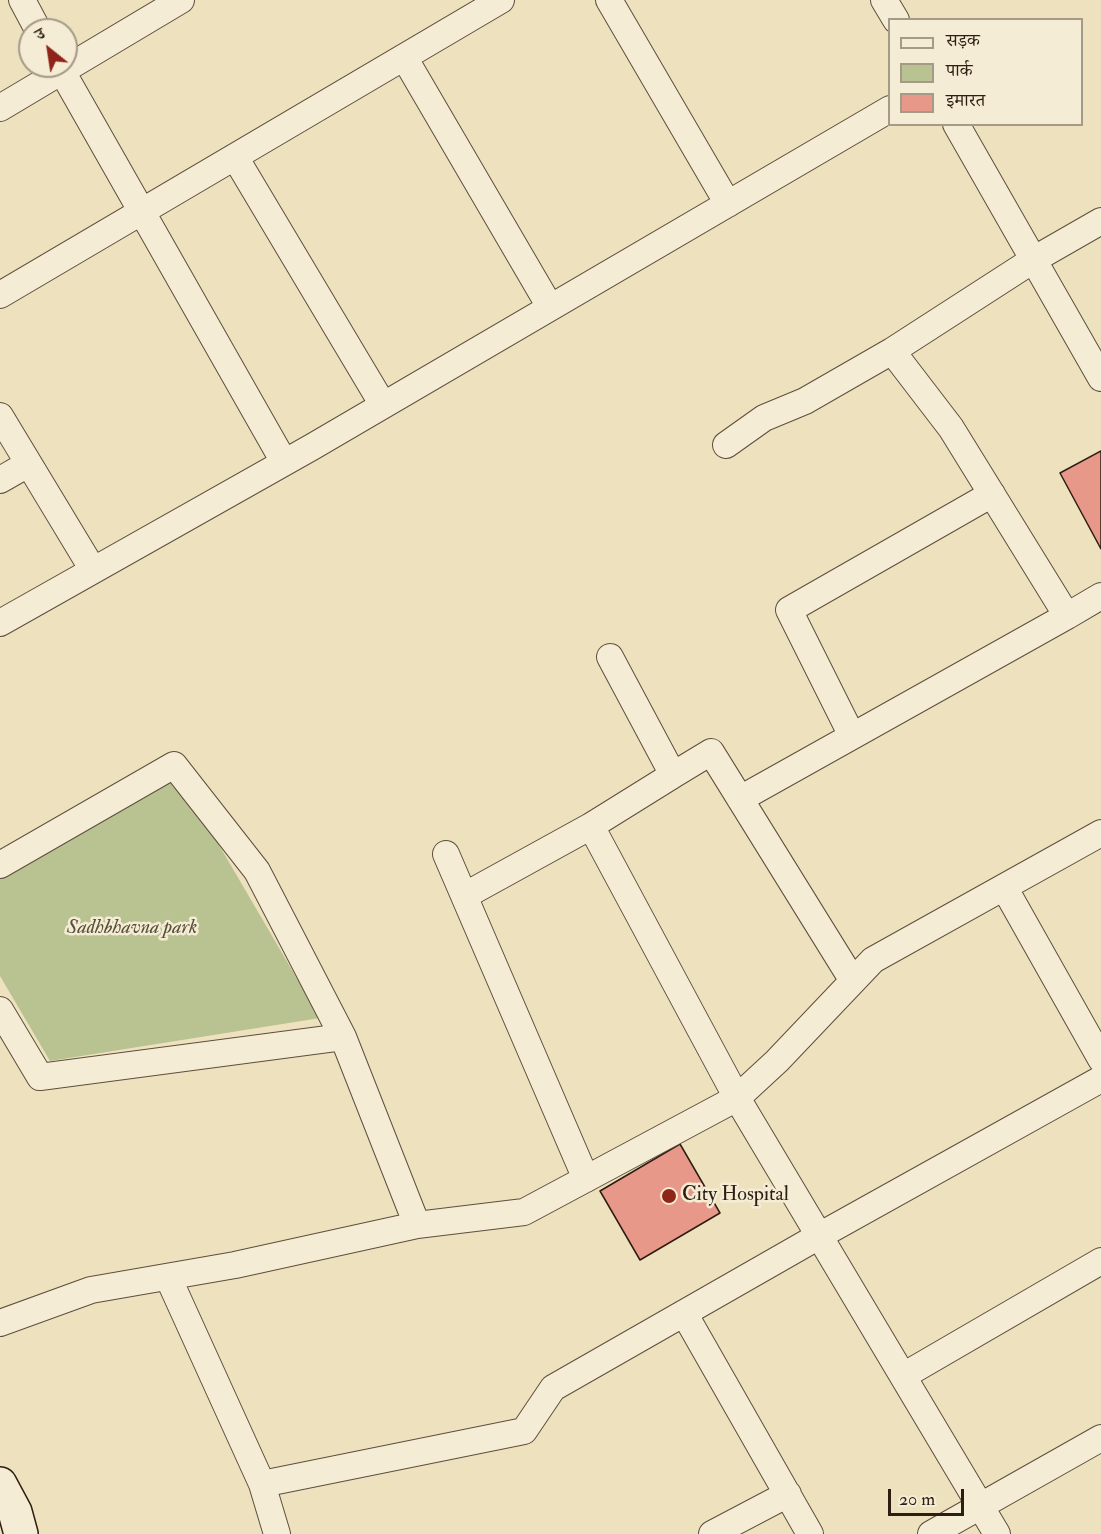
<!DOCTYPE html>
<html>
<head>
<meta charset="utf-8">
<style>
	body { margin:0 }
	#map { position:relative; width:1101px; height:1534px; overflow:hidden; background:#eee1be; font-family:"IM FELL Double Pica","Noto Serif Devanagari",serif }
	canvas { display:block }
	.legend { position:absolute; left:888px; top:18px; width:195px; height:108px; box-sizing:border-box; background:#f4ecd5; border:2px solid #a59987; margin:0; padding:8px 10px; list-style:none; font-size:18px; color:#2e1d12 }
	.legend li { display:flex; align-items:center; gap:12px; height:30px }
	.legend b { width:30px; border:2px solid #a59987 }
	.north { position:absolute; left:18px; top:18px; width:60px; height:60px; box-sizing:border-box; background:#f4ecd5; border:2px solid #a59987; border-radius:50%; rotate:330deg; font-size:16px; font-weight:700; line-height:24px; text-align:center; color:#2e1d12 }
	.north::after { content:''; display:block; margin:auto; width:21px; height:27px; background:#8f2418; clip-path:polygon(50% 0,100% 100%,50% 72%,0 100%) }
	.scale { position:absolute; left:888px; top:1489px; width:76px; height:27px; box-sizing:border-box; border:3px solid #2e1d12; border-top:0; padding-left:8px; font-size:18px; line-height:21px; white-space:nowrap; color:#2e1d12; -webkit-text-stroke:4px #f4ecd5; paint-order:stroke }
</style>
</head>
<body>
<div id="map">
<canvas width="1101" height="1534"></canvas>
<ul class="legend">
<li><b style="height:8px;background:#f4ecd5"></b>सड़क</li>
<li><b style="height:16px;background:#b9c291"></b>पार्क</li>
<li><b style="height:16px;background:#e79888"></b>इमारत</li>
</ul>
<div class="north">उ</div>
<div class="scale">20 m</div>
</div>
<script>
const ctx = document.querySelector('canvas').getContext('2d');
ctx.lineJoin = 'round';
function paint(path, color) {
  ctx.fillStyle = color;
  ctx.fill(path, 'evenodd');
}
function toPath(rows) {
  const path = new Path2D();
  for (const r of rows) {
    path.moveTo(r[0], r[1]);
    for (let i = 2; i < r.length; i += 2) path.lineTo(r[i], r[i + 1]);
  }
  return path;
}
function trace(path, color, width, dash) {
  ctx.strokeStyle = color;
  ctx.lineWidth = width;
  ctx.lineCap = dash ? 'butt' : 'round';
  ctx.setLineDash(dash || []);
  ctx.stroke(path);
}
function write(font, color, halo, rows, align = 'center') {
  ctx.font = font + ' "IM FELL Double Pica",serif';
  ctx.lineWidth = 5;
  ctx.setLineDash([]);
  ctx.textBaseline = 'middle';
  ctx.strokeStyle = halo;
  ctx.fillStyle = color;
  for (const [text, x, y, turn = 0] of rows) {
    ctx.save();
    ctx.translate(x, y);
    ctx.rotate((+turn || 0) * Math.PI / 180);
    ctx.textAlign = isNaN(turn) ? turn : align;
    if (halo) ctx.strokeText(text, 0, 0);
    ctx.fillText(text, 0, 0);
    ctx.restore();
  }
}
const green = toPath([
	[174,768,320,1018,50,1061,0,976,0,870]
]);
const building = toPath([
	[1101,451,1101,549,1060,473,1101,451],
	[680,1144,720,1213,640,1260,600,1191,680,1144]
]);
const street = toPath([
	[22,0,38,30],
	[609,0,728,204],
	[884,0,896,20],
	[404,57,550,307],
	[59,66,284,462],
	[0,108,181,0],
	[956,124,1101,378],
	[235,157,383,405],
	[0,295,501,0],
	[0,416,93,570],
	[726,445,764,418,805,401,892,351,1033,260,1101,221],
	[0,480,28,464],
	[1067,616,1101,596],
	[0,623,312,447,890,109],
	[610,657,673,775,591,826,737,1098,997,1534],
	[852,736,789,610,992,494],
	[673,775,711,752,853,981],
	[740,799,1067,616,951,428,892,351],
	[446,854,586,1179],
	[0,865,174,765,257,871,343,1037,40,1077,0,1010],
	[1004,887,1101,1059],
	[464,896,591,826],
	[343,1037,417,1225],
	[168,1277,262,1484,277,1534],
	[684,1313,810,1534],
	[0,1323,91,1290,235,1265,417,1225,524,1212,737,1098,777,1061,873,960,1101,833],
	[903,1376,1101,1261],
	[262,1484,524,1431,553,1388,819,1236,1101,1079],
	[712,1534,788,1494],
	[931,1534,1101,1438]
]);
const secondary = toPath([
	[0,1484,15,1512,21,1534]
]);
const markers = [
	[669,1196,8,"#8f2418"]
];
const parkNames = [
	["Sadhbhavna park",132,929]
];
const poiNames = [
	["City Hospital",682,1196]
];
paint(green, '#b9c291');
paint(building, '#e79888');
trace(building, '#2e1d12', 1.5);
trace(street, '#5e4e3d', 28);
trace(secondary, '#2e1d12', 36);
trace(street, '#f4ecd5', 26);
trace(secondary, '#f4ecd5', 33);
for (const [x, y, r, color] of markers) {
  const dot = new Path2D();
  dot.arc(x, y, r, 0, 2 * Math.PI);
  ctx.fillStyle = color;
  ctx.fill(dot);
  trace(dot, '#f4ecd5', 2);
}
write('italic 20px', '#584f38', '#f4ecd5', parkNames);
write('20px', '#2e1d12', '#f4ecd5', poiNames, 'left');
</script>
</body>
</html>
